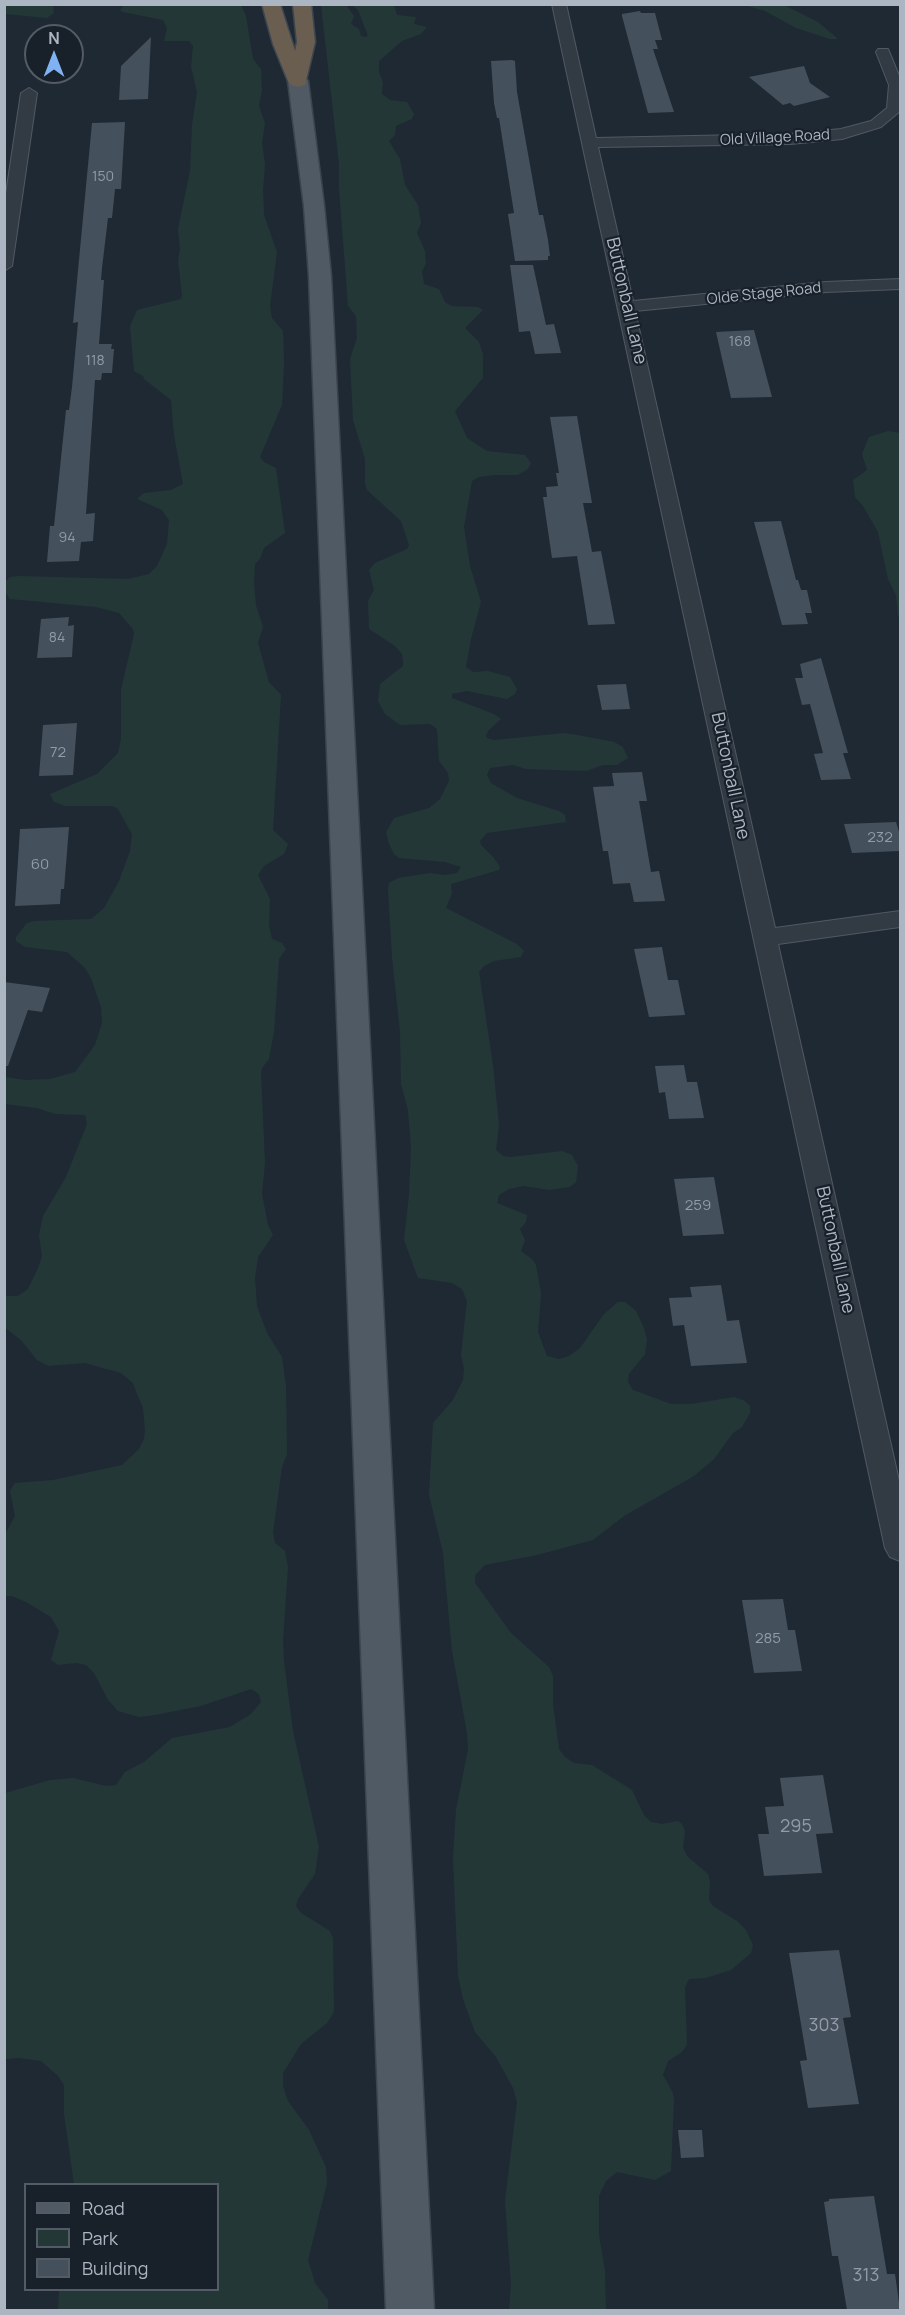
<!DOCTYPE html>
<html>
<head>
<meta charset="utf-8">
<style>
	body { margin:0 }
	#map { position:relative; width:905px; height:2315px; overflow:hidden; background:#1f2934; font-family:Manrope,sans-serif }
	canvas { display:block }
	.frame { position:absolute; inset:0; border:6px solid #acb6c2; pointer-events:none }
	.legend { position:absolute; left:24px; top:2183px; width:195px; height:108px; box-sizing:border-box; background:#182029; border:2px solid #535c66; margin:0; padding:8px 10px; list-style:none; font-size:18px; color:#acb6c2 }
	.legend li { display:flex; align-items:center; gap:12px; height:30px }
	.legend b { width:30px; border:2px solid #535c66 }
	.north { position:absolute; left:24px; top:24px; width:60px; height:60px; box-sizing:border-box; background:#182029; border:2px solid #535c66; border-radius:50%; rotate:0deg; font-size:16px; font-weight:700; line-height:24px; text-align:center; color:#acb6c2 }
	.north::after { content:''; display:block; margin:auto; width:21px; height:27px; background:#80b2f3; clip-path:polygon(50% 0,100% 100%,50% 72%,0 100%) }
</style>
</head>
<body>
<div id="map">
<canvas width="905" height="2315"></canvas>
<div class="frame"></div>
<ul class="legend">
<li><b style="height:8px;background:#505a65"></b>Road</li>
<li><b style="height:16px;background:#243737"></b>Park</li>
<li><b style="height:16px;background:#45505d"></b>Building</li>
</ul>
<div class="north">N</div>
</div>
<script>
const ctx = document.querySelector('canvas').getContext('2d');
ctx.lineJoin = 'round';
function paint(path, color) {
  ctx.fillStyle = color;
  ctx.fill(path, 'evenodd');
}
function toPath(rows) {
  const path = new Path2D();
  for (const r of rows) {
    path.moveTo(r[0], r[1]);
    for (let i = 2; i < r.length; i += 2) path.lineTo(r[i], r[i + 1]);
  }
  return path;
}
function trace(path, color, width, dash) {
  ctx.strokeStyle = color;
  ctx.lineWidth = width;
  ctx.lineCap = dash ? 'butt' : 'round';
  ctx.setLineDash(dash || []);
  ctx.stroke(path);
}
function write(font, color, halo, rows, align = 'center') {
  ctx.font = font + ' Manrope,sans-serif';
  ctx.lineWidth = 4.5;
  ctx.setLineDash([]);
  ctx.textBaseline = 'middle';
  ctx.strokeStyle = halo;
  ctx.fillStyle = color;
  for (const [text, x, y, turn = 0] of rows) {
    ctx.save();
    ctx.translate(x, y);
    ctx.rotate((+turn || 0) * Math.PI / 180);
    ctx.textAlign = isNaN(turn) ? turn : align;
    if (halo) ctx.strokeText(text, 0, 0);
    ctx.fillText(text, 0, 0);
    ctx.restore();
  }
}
const green = toPath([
	[125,4,241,5,246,16,253,59,261,69,262,90,259,106,265,123,262,143,265,164,263,190,264,215,277,252,270,306,272,318,283,331,284,363,282,405,260,457,264,462,276,468,285,533,264,548,260,559,255,564,254,584,256,605,263,627,258,643,269,682,281,695,273,830,288,844,284,854,264,866,258,875,270,899,269,925,272,939,282,943,286,949,279,959,274,1032,269,1059,262,1068,261,1073,265,1163,262,1194,268,1225,273,1235,258,1257,255,1278,257,1306,267,1333,282,1357,286,1387,287,1454,282,1467,273,1533,275,1543,285,1551,288,1567,283,1640,284,1661,293,1731,319,1847,315,1874,298,1899,296,1906,301,1913,330,1931,333,1938,334,2012,327,2023,301,2044,283,2073,283,2086,288,2101,309,2130,326,2167,327,2183,308,2260,315,2283,328,2300,328,2310,58,2310,59,2290,218,2290,218,2184,74,2184,64,2114,64,2085,58,2076,41,2061,19,2058,5,2059,5,1793,50,1780,73,1778,106,1786,116,1785,125,1772,144,1762,172,1738,230,1727,251,1714,261,1702,259,1694,251,1689,201,1706,155,1715,139,1717,118,1711,108,1700,94,1673,86,1665,76,1663,58,1665,51,1660,59,1631,51,1617,26,1602,12,1596,5,1596,5,1534,15,1516,10,1491,15,1483,53,1480,122,1465,139,1449,144,1439,145,1430,143,1408,136,1391,133,1383,121,1373,85,1363,48,1366,37,1360,21,1340,4,1327,5,1296,18,1296,28,1289,38,1268,42,1257,39,1235,43,1216,66,1177,87,1124,85,1115,55,1114,37,1108,5,1104,5,1077,25,1080,50,1079,75,1072,95,1045,102,1023,101,1007,91,978,85,968,67,952,25,947,16,941,16,937,27,923,34,921,91,919,104,908,119,881,130,851,132,834,118,809,113,806,65,806,54,802,50,794,97,774,118,753,121,739,121,690,134,634,133,629,119,613,96,607,10,599,5,592,5,582,10,577,18,576,128,579,149,574,157,566,167,544,169,520,162,510,137,499,144,493,171,490,183,484,174,435,171,400,144,379,143,376,134,371,130,326,137,310,181,299,182,295,178,261,180,249,178,229,190,171,192,125,197,92,191,67,193,46,189,41,164,41,167,28,163,20,123,12,120,10],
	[4,5,53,5,54,13,47,18,5,14],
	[321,5,346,5,354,16,351,24,359,29,361,36,365,37,368,36,358,10,352,5,394,5,397,15,416,17,414,24,427,27,421,34,402,41,379,61,379,72,383,83,382,94,390,100,407,102,414,114,412,119,396,126,395,135,389,141,400,159,405,185,418,205,421,223,417,233,425,251,426,263,422,272,424,284,439,289,445,302,451,306,478,307,483,310,465,328,479,342,483,354,483,378,455,411,467,438,487,451,525,455,531,463,528,469,518,475,494,475,479,477,472,481,464,527,470,566,481,602,471,639,466,667,473,672,488,671,510,677,517,689,515,694,507,699,467,691,452,694,452,698,494,714,501,719,488,731,486,735,487,738,494,740,564,733,578,735,614,742,623,747,628,758,617,765,603,765,586,771,526,769,513,765,490,768,487,775,491,783,517,798,559,811,565,815,566,822,487,833,480,841,481,845,494,858,500,867,499,870,451,884,452,893,446,908,517,944,524,951,521,957,494,961,484,966,479,972,493,1065,499,1125,496,1150,503,1156,511,1157,562,1151,572,1155,578,1166,576,1182,570,1187,549,1190,523,1186,509,1189,499,1195,497,1203,527,1215,526,1222,520,1229,525,1240,521,1251,533,1260,536,1265,541,1293,538,1332,547,1356,559,1359,569,1356,580,1348,604,1314,618,1302,625,1302,636,1311,644,1328,647,1340,645,1354,629,1374,628,1382,633,1390,671,1404,691,1404,734,1397,745,1401,750,1406,750,1413,742,1427,733,1433,714,1459,694,1476,624,1516,593,1540,537,1555,485,1565,475,1575,475,1583,511,1633,549,1667,553,1676,553,1704,559,1749,565,1757,574,1763,592,1765,632,1790,644,1815,651,1822,662,1824,678,1821,682,1824,685,1831,683,1848,688,1857,708,1874,710,1882,709,1900,713,1906,737,1921,746,1930,753,1945,751,1953,731,1970,706,1978,689,1979,685,1987,687,2045,682,2052,668,2061,663,2075,673,2093,674,2100,671,2171,655,2180,617,2172,606,2181,599,2196,599,2235,605,2271,606,2310,509,2310,511,2284,505,2201,517,2102,513,2088,496,2057,475,2032,463,1999,458,1976,453,1858,456,1810,468,1749,467,1733,452,1651,443,1553,429,1495,433,1423,453,1400,463,1380,464,1369,461,1355,467,1301,462,1289,452,1283,418,1278,404,1240,409,1195,411,1148,408,1110,401,1084,400,1032,392,957,388,888,389,883,398,878,430,873,445,875,457,873,461,867,445,862,399,858,394,854,389,844,386,832,394,818,429,808,440,799,449,781,448,773,439,761,437,729,430,724,400,725,385,714,378,701,380,684,403,666,403,660,402,654,395,646,369,629,368,601,374,590,369,570,375,563,407,549,409,545,401,521,367,490,365,483,365,459,353,420,350,359,357,338,356,316,348,306,339,188,339,164],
	[744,5,784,5,818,22,838,39,830,39,796,28,765,11],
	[888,431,900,433,900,618,898,615,896,595,888,579,878,532,863,506,855,497,853,480,867,470,862,454,869,437]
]);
const building = toPath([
	[640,11,641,13,655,13,662,40,655,40,658,49,653,49,674,112,648,113,622,16,622,14],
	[151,37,148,99,119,100,121,66],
	[512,60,515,61,517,92,535,193,539,215,543,215,548,240,550,256,548,256,548,260,515,261,508,214,514,213,499,118,497,118,494,103,491,61],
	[804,66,810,83,830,97,794,106,790,103,783,105,749,77],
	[125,122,121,189,115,189,112,218,108,218,102,268,101,280,104,280,99,344,112,344,111,349,114,349,112,373,102,373,101,380,95,380,86,514,95,513,93,541,81,542,79,561,47,562,50,526,54,526,66,410,69,410,72,387,78,322,73,323,92,123],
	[510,265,533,265,546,325,554,324,561,353,535,354,530,331,519,332],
	[754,330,772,397,731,398,716,332],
	[577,416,592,503,583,503,592,552,601,551,615,624,588,625,577,556,552,558,543,497,547,497,546,487,558,486,556,473,559,473,550,417],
	[781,521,796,580,798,580,801,590,807,590,812,613,805,613,808,624,782,625,754,522],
	[69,617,68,626,74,625,72,657,37,658,41,619],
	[821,658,848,753,843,753,851,779,821,780,814,754,823,753,810,704,802,705,795,678,803,678,800,664],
	[626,684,630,709,602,710,597,685],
	[77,723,73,775,39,776,43,725],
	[642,772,647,801,639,801,651,872,659,871,665,901,634,902,630,883,613,884,608,851,603,851,593,787,614,786,612,773],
	[896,822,900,835,900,851,852,853,844,824],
	[69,827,64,889,61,889,60,904,15,906,20,829],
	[662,947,668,980,678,980,685,1015,649,1017,634,949],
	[4,982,50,988,42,1012,28,1010,8,1066,4,1066],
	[684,1065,687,1082,697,1082,704,1118,669,1119,665,1092,659,1093,655,1066],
	[714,1177,724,1234,683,1236,674,1179],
	[721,1285,727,1321,739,1320,747,1363,691,1366,684,1325,673,1326,669,1298,692,1297,690,1287],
	[783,1599,788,1630,795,1630,802,1671,754,1673,742,1600],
	[823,1775,833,1833,816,1834,822,1873,764,1876,758,1834,769,1834,765,1807,784,1806,780,1778],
	[839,1950,851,2017,843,2018,859,2104,808,2108,800,2061,807,2060,789,1953],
	[678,2130,702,2130,704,2157,681,2158],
	[874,2196,887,2274,895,2274,900,2310,847,2310,838,2256,832,2256,824,2202,829,2201,829,2199]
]);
const minor = toPath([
	[552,4,566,4,596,138,790,134,841,129,871,121,887,108,889,85,876,52,878,49,888,49,900,78,899,112,881,127,842,139,790,144,598,147,633,301,826,282,900,279,900,289,826,292,635,311,775,928,900,911,900,927,778,944,900,1485,900,1561,890,1557,885,1548,552,4],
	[29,88,37,93,12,266,4,271,4,207,21,93,29,88]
]);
const primary = toPath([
	[298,75,305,77,308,81,324,206,331,276,434,2310,386,2310,309,276,304,206,288,81,291,77,298,75]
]);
const motorway = toPath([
	[262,4,280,4,295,51,297,42,293,4,311,4,315,42,305,85,298,87,291,85,288,81,273,44,262,4]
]);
const farNumbernames = [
	["150",103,177],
	["168",740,342],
	["118",95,361],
	["94",67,538],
	["84",57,638]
];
const farStreetnames = [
	["Old Village Road",775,138,-3],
	["Olde Stage Road",764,294,-6]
];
const numberNames = [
	["72",58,753],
	["232",880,838],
	["60",40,865],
	["259",698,1206],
	["285",768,1639]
];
const streetNames = [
	["Buttonball Lane",626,301,77],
	["Buttonball Lane",730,776,78],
	["Buttonball Lane",835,1250,78]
];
const nearNumbernames = [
	["295",796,1827],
	["303",824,2026],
	["313",866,2276]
];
paint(green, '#243737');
paint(building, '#45505d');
trace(minor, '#505963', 2);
trace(primary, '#3c444e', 3);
trace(motorway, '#3d464f', 3);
paint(minor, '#323b44');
paint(primary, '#505a65');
paint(motorway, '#6a5e50');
write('14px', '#929ca9', null, farNumbernames);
write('15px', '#acb6c2', '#182029', farStreetnames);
write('15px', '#929ca9', null, numberNames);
write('18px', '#acb6c2', '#182029', streetNames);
write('18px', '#929ca9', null, nearNumbernames);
</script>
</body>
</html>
